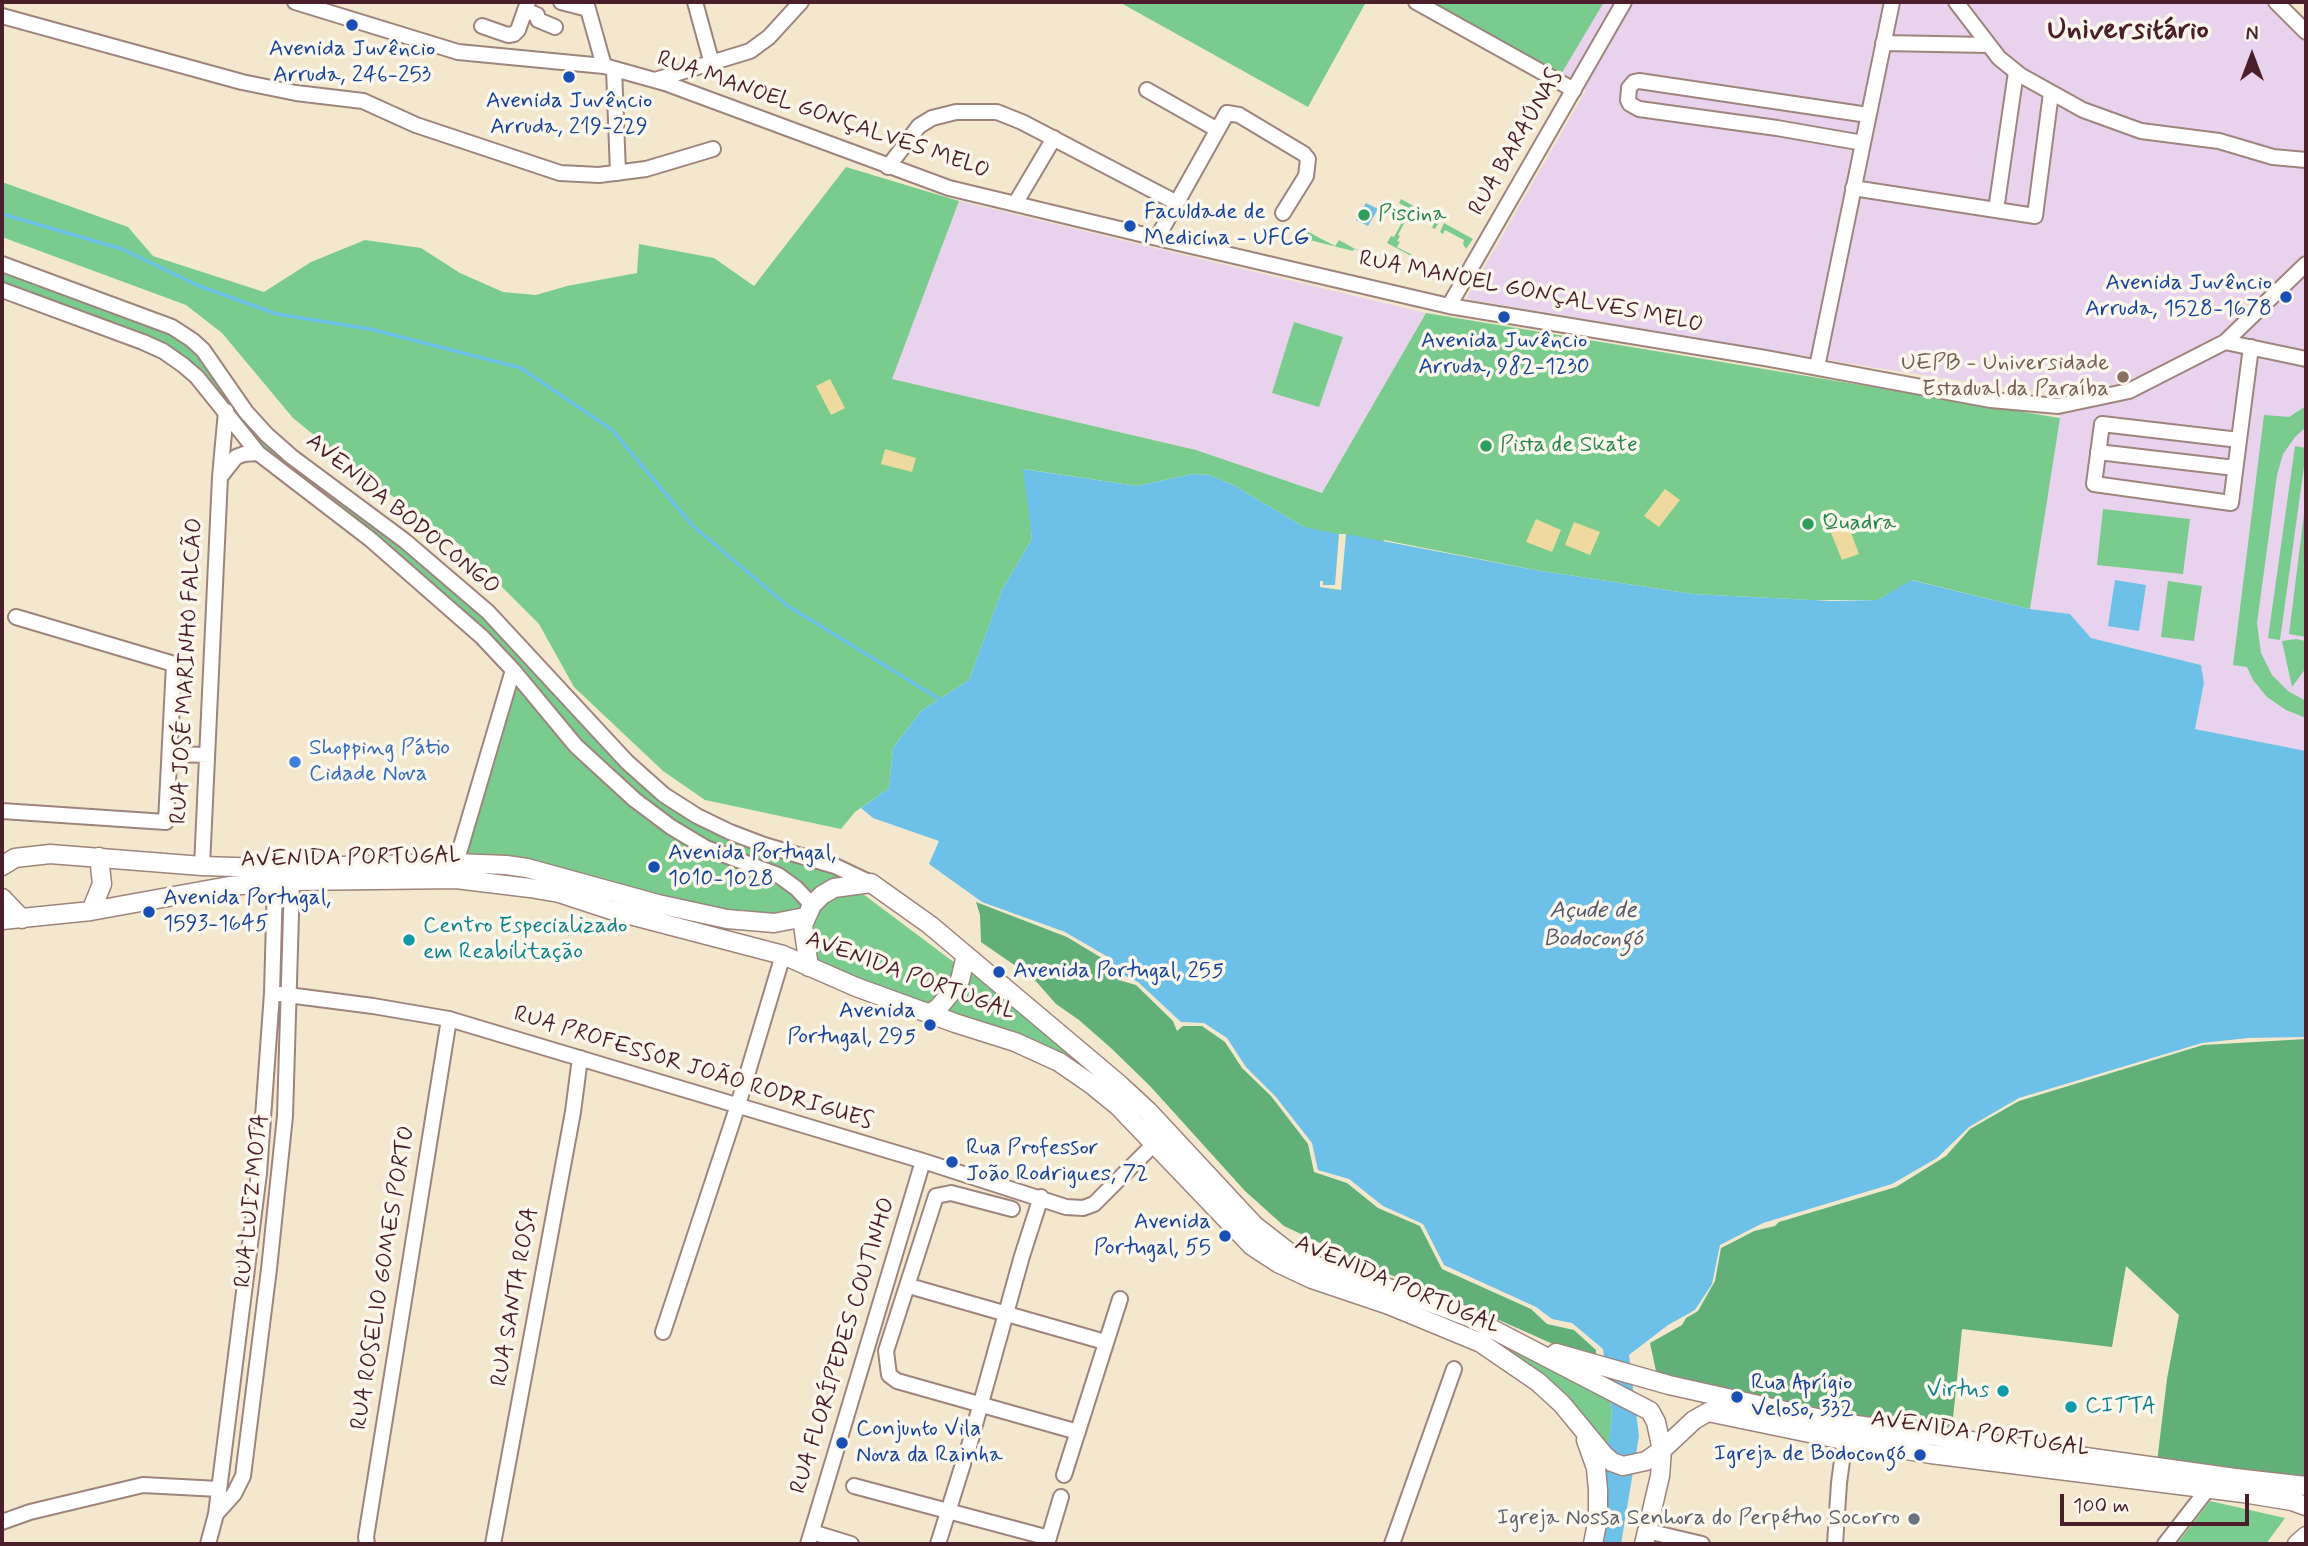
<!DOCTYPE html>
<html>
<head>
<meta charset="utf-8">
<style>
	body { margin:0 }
	#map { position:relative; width:2308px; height:1546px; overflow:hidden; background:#f3e8ce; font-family:Mynerve,sans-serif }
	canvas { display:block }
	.frame { position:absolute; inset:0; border:4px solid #4a1f2b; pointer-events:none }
	.north { position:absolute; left:2217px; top:21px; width:70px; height:70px; -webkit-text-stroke:5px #fbf7ec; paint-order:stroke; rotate:0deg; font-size:19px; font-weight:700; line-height:28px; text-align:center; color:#4a1f2b }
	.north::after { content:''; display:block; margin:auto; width:24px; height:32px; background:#4a1f2b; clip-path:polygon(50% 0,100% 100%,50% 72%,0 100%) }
	.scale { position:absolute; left:2060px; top:1494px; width:189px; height:32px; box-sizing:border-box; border:4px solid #4a1f2b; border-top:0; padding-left:9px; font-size:21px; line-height:24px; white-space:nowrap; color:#4a1f2b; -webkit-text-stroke:5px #fbf7ec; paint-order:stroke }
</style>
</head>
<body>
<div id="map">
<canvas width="2308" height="1546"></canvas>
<div class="frame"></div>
<div class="north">N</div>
<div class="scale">100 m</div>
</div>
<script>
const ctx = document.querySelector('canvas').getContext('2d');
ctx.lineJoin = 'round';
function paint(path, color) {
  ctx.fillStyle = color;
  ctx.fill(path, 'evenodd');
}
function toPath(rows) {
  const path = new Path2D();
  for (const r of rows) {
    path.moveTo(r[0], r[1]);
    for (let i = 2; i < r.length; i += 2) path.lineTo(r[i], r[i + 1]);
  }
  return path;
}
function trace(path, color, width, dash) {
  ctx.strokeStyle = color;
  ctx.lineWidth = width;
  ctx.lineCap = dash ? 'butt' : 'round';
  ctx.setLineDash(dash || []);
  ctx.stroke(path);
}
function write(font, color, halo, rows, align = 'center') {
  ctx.font = font + ' Mynerve,sans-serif';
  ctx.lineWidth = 7;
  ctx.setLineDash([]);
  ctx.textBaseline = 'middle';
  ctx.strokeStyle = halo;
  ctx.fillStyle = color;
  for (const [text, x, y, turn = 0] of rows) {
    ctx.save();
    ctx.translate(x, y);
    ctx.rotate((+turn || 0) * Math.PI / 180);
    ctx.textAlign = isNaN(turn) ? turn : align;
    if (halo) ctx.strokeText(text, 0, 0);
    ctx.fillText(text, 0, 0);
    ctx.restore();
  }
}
const built = toPath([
	[1424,2,2267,2,2306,43,2306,751,2195,729,2204,683,2201,665,2091,638,2070,614,2030,609,2063,393,2009,388,1871,367,1466,299,1586,90],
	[959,201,1426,313,1322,493,1196,450,892,379]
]);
const green = toPath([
	[1119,2,1366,2,1308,107],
	[1426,2,1604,2,1560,76],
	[846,167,959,201,892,379,1196,450,1322,493,1426,313,2060,418,2030,609,1912,580,1878,600,1811,600,1693,594,1535,570,1384,540,1341,590,1331,590,1304,527,1235,486,1210,475,1192,474,1137,486,1024,469,1032,539,1002,590,969,680,921,711,893,748,889,788,855,812,841,829,705,800,663,771,574,687,539,624,460,545,359,472,293,418,222,333,186,305,2,237,2,182,128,227,153,256,264,292,311,262,365,240,421,248,460,273,503,292,536,295,567,286,637,273,639,244,714,258,754,286],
	[1401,199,1440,221,1435,229,1432,228,1434,223,1417,213,1414,217,1411,216,1407,218,1398,235,1400,236,1397,241,1400,242,1397,247,1416,257,1415,258,1387,243,1391,236,1394,237,1409,209,1399,203],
	[1444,223,1473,239,1466,249,1463,244,1464,240,1445,230,1443,234,1440,232],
	[1299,227,1335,246,1339,240,1364,254,1354,249,1353,251,1294,236],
	[2,269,165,330,195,350,242,416,379,526,488,618,659,797,831,870,841,877,810,895,711,845,650,807,591,754,502,651,261,451,193,366,177,351,151,339,2,283],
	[1294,322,1343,337,1319,407,1272,393],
	[2306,406,2306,427,2295,437,2283,454,2277,475,2257,623,2261,653,2272,675,2288,691,2306,701,2306,718,2286,710,2267,697,2253,680,2247,667,2233,665,2264,415,2289,417],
	[2295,446,2306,448,2306,452,2280,640,2268,638],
	[2306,498,2306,637,2289,634],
	[2103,509,2190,519,2183,574,2097,565],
	[2168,581,2202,586,2194,641,2161,637],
	[2296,639,2306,641,2306,668,2292,687,2282,641],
	[514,680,639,809,776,878,806,905,789,918,754,918,462,857],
	[839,891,859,891,955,963,950,979,937,1001,923,1004,815,961,808,933,822,901],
	[967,963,1098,1070,1266,1239,1441,1308,1609,1395,1612,1415,1608,1450,1548,1384,1252,1241,1121,1101,939,1011],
	[2210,1501,2285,1518,2266,1544,2177,1544]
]);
const forest = toPath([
	[976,902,1067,937,1105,960,1122,981,1136,985,1173,1021,1177,1031,1183,1026,1202,1026,1225,1042,1242,1068,1271,1096,1308,1144,1314,1172,1347,1183,1378,1208,1420,1226,1442,1269,1531,1309,1547,1324,1574,1330,1596,1350,1596,1357,1553,1344,1427,1288,1377,1270,1284,1226,1245,1191,1150,1086,1112,1049,1079,1020,1056,1004,1033,978,981,942,980,915],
	[2306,1039,2306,1479,2157,1462,2167,1379,2179,1315,2126,1266,2112,1347,1962,1329,1952,1428,1862,1420,1673,1379,1656,1371,1650,1343,1682,1325,1686,1318,1698,1311,1715,1281,1721,1248,1735,1241,1754,1231,1775,1226,1779,1222,1896,1187,1946,1156,1970,1129,2019,1101,2203,1045]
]);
const sand = toPath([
	[830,379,845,408,831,415,816,386],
	[885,449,916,458,912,472,881,464],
	[1665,489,1680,500,1659,527,1644,516],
	[1536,519,1561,530,1552,552,1526,542],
	[1574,522,1600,532,1590,555,1565,545],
	[1847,522,1859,554,1842,560,1829,528]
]);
const water = toPath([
	[1366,203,1378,209,1368,226,1356,220],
	[1023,469,1137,486,1192,474,1210,475,1235,486,1304,527,1339,534,1335,585,1323,585,1320,587,1331,588,1331,590,1341,590,1346,534,1535,570,1693,594,1832,601,1878,600,1911,580,2030,609,2070,614,2091,638,2201,665,2204,683,2195,729,2306,751,2306,1037,2248,1038,2202,1043,2019,1098,1969,1127,1937,1158,1892,1184,1763,1223,1720,1245,1712,1284,1695,1310,1668,1325,1629,1355,1639,1436,1621,1544,1596,1544,1612,1415,1603,1349,1572,1323,1552,1319,1536,1307,1444,1265,1423,1224,1383,1206,1349,1179,1318,1170,1312,1143,1276,1097,1246,1067,1227,1038,1204,1023,1181,1022,1138,982,1119,973,1108,957,1065,932,982,902,929,864,939,841,873,818,861,808,889,788,893,748,921,711,969,680,1002,590,1032,539],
	[2115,580,2146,585,2139,631,2108,626]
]);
const pier = toPath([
	[1339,534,1346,534,1341,590,1320,587,1320,581,1323,581,1323,585,1335,585]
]);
const stream = toPath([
	[2,214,122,249,199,286,277,314,370,329,521,368,612,430,693,526,788,606,941,700]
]);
const minor = toPath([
	[295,2,458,52,604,66,665,83,949,188,1157,238,1449,306,1765,358,1991,400,2058,406,2129,391,2225,342,2306,264],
	[561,2,588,9],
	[586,2,604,66],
	[695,2,712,64],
	[1416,2,1574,90],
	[1956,2,1999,58,2020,75,2083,110,2141,131,2219,141,2273,157,2306,160],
	[2276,2,2306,32],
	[525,10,537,15,538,20,555,27],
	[2,16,242,82,296,93,363,101,416,125,560,173,599,175,646,169,713,149],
	[482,26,508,35,514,34,518,30,528,2],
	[1883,43,1988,45],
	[614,69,618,173],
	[655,80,750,51,769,37,801,2],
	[1147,90,1216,129],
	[1863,143,1777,128,1639,109,1630,104,1628,100,1629,88,1634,82,1639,81,1868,115],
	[888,167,919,126,932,118,956,112,997,112,1022,122,1177,203],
	[1853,188,1996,210,2016,72],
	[1015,204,1054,138],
	[1996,210,2035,216,2051,93],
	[1157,238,1227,113,1239,115,1304,154,1308,159,1306,176,1283,213],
	[2,264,172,327,192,340,203,350,246,412,267,435,292,457,405,541,488,612,627,762,664,795,697,816,730,832,764,845,835,866,871,883],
	[2,290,143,342,163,351,183,365,197,377,258,453,370,539,482,637,513,670,576,746,635,800,671,827,706,848,778,875,796,888,812,905],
	[1449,306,1624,2],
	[2225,342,2306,359],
	[1817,367,1892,2],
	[2239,440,2102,424,2094,484,2231,503,2239,440,2251,347],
	[2098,452,2235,468],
	[221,476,236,457,244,454,258,453],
	[170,754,207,755],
	[2,811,166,822,174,664,16,617],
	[456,863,513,670],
	[202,866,220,477,226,411],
	[272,993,373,1006,449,1019,923,1161,1066,1207,1083,1208,1094,1204,1154,1144],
	[1012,1209,951,1193,936,1196,886,1351,889,1375,897,1381,1078,1432],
	[909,1286,1105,1342],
	[663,1332,738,1105,783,955],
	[969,1446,1022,1256,1041,1197],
	[1064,1475,1120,1299],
	[854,1486,1049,1538],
	[216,1514,234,1494,243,1476,269,1269,285,1116,292,881],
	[2,1522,30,1512,143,1485,219,1489],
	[1647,1531,1702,1544],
	[812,1532,851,1544],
	[208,1544,216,1514,259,1173,272,993,275,883],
	[367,1544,366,1537,449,1019],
	[493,1544,573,1112,580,1058],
	[808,1544,923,1161],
	[938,1544,963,1464],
	[1047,1544,1061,1497],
	[1392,1544,1454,1369],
	[1835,1544,1839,1483,1846,1431],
	[2165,1544,2207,1490]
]);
const major = toPath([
	[2,866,15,858,50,854,202,866,266,868,456,863,506,865,527,868,658,904,727,919,774,923,805,917],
	[2,898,22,919],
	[91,911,102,884,99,857],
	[2,920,91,911,229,886,292,881,456,879,530,888,559,893,611,910,783,955,856,987,955,1023,1015,1042,1059,1062,1091,1084,1118,1106,1252,1246,1278,1263,1312,1279,1389,1305,1481,1343,1538,1382,1562,1404,1604,1455,1612,1462,1623,1466,1646,1461,1662,1450,1694,1420,1708,1412,1843,1440,1931,1454,2243,1493,2292,1501,2306,1506],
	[809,967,803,925,812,905,822,895,834,888,871,883,930,925,1120,1085,1148,1111,1254,1225,1290,1253,1314,1265,1411,1295,1469,1317,1650,1411,1656,1422,1662,1450,1660,1476,1644,1544],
	[929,1014,939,1007,954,989,960,980,966,955],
	[1556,1353,1669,1385,1835,1422,2235,1478,2306,1486],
	[1586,1440,1596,1468,1598,1490,1598,1518,1593,1544],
	[2297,1544,2306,1536]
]);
const markers = [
	[352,25,7,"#1a4fb4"],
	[569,77,7,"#1a4fb4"],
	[1364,215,7,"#2e9e5b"],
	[1130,226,7,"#1a4fb4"],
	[2286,297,7,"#1a4fb4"],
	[1504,317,7,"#1a4fb4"],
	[2123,377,7,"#8d6e63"],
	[1486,446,7,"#2e9e5b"],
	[1808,524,7,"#2e9e5b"],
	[295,762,7,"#3f7fe0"],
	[654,867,7,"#1a4fb4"],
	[149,912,7,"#1a4fb4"],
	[409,940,7,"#0f9aa8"],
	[999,972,7,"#1a4fb4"],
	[930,1025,7,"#1a4fb4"],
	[952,1162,7,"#1a4fb4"],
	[1225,1236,7,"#1a4fb4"],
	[2003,1391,7,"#0f9aa8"],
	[1737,1397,7,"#1a4fb4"],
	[2071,1407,7,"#0f9aa8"],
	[842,1443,7,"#1a4fb4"],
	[1920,1455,7,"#1a4fb4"],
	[1914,1519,7,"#6b7280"]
];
const transitNames = [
	["Avenida Juvêncio",352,50,"center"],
	["Arruda, 246-253",352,76,"center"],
	["Avenida Juvêncio",569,102,"center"],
	["Arruda, 219-229",569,128,"center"],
	["Faculdade de",1144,213],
	["Medicina - UFCG",1144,239],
	["Avenida Juvêncio",2272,284,"right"],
	["Arruda, 1528-1678",2272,310,"right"],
	["Avenida Juvêncio",1504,342,"center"],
	["Arruda, 982-1230",1504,368,"center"],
	["Avenida Portugal,",668,854],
	["1010-1028",668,880],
	["Avenida Portugal,",163,899],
	["1593-1645",163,925],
	["Avenida Portugal, 255",1013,972],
	["Avenida",916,1012,"right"],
	["Portugal, 295",916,1038,"right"],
	["Rua Professor",966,1149],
	["João Rodrigues, 72",966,1175],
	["Avenida",1211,1223,"right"],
	["Portugal, 55",1211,1249,"right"],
	["Rua Aprígio",1751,1384],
	["Veloso, 332",1751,1410],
	["Conjunto Vila",856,1430],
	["Nova da Rainha",856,1456],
	["Igreja de Bodocongó",1906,1455,"right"]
];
const streetNames = [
	["RUA MANOEL GONÇALVES MELO",823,116,19],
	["RUA BARAÚNAS",1517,143,-60],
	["RUA MANOEL GONÇALVES MELO",1531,293,11],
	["AVENIDA BODOCONGO",402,515,39],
	["RUA JOSÉ MARINHO FALCÃO",188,671,-87],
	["AVENIDA PORTUGAL",351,859,-1],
	["AVENIDA PORTUGAL",910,977,20],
	["RUA PROFESSOR JOÃO RODRIGUES",693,1069,17],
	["RUA LUIZ MOTA",253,1201,-84],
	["RUA ROSELIO GOMES PORTO",384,1278,-81],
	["AVENIDA PORTUGAL",1397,1286,23],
	["RUA SANTA ROSA",516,1297,-80],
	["RUA FLORÍPEDES COUTINHO",844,1346,-73],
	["AVENIDA PORTUGAL",1980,1435,8]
];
const leisureNames = [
	["Piscina",1378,215],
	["Pista de Skate",1500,446],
	["Quadra",1822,524]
];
const educationNames = [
	["UEPB - Universidade",2109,364],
	["Estadual da Paraíba",2109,390]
];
const shopNames = [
	["Shopping Pátio",309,749],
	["Cidade Nova",309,775]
];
const cultureNames = [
	["Centro Especializado",423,927],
	["em Reabilitação",423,953],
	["Virtus",1989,1391,"right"],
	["CITTA",2085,1407]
];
const worshipNames = [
	["Igreja Nossa Senhora do Perpétuo Socorro",1900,1519]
];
const waterNames = [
	["Açude de",1593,912],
	["Bodocongó",1593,940]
];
const districtNames = [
	["Universitário",2128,32]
];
paint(built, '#e9d2ed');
paint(green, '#79cc8e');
paint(forest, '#62b079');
paint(sand, '#eeda9e');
paint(water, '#6dc1e9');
paint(pier, '#f3e8ce');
trace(stream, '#6dc1e9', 3.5);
trace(minor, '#9e847c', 18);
trace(major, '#9e847c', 21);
trace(minor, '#fff', 14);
trace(major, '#fff', 18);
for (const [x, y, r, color] of markers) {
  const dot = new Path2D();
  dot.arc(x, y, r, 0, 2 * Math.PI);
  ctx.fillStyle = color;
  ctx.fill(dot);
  trace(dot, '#fbf7ec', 2.5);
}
write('23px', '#164399', '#fbf7ec', transitNames, 'left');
write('23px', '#4a1f2b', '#fbf7ec', streetNames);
write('23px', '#27864d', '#fbf7ec', leisureNames, 'left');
write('23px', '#785e54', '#fbf7ec', educationNames, 'right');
write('23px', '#366cbe', '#fbf7ec', shopNames, 'left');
write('23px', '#0d838f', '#fbf7ec', cultureNames, 'left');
write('23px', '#5b616d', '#fbf7ec', worshipNames, 'right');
write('italic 24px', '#56586e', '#fbf7ec', waterNames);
write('bold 30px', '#4a1f2b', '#fbf7ec', districtNames);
</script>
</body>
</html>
